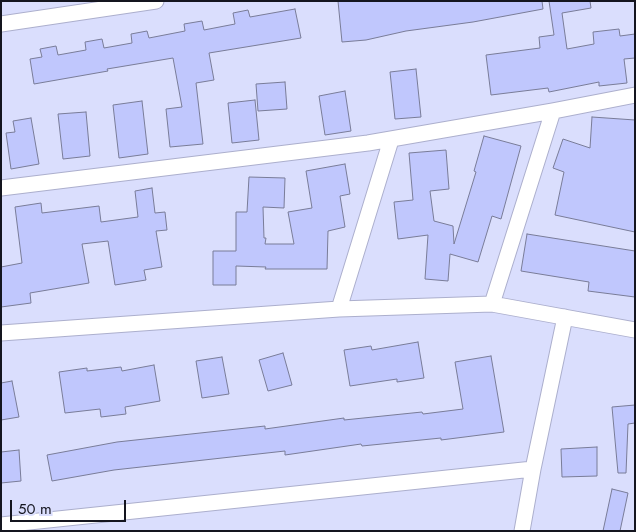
<!DOCTYPE html>
<html>
<head>
<meta charset="utf-8">
<style>
	body { margin:0 }
	#map { position:relative; width:636px; height:532px; overflow:hidden; background:#dadefd; font-family:Jost,sans-serif }
	canvas { display:block }
	.frame { position:absolute; inset:0; border:2px solid #14151f; pointer-events:none }
	.scale { position:absolute; left:10px; top:500px; width:116px; height:22px; box-sizing:border-box; border:2px solid #14151f; border-top:0; padding-left:6px; font-size:15px; line-height:18px; white-space:nowrap; color:#14151f; -webkit-text-stroke:4px #dadefd; paint-order:stroke }
</style>
</head>
<body>
<div id="map">
<canvas width="636" height="532"></canvas>
<div class="frame"></div>
<div class="scale">50 m</div>
</div>
<script>
const ctx = document.querySelector('canvas').getContext('2d');
ctx.lineJoin = 'round';
function paint(path, color) {
  ctx.fillStyle = color;
  ctx.fill(path, 'evenodd');
}
function toPath(rows) {
  const path = new Path2D();
  for (const r of rows) {
    path.moveTo(r[0], r[1]);
    for (let i = 2; i < r.length; i += 2) path.lineTo(r[i], r[i + 1]);
  }
  return path;
}
function trace(path, color, width, dash) {
  ctx.strokeStyle = color;
  ctx.lineWidth = width;
  ctx.lineCap = dash ? 'butt' : 'round';
  ctx.setLineDash(dash || []);
  ctx.stroke(path);
}
const building = toPath([
	[338,1,542,1,543,9,473,22,406,31,366,40,342,42,338,1],
	[549,1,590,1,591,8,562,13,567,49,594,44,593,32,619,29,620,36,635,34,635,58,624,59,627,83,599,86,599,82,549,92,548,88,491,95,486,55,540,48,539,37,554,35,549,1],
	[295,9,301,38,209,53,214,80,196,83,203,144,170,147,166,109,182,107,173,58,107,69,108,71,34,84,30,59,42,57,40,49,56,46,58,55,86,50,85,42,102,39,104,48,132,43,131,34,147,31,149,38,185,31,184,24,202,21,204,30,235,24,233,13,248,10,250,17,295,9],
	[416,69,421,117,395,119,390,72,416,69],
	[285,82,287,109,258,111,256,84,285,82],
	[345,91,351,131,325,135,319,96,345,91],
	[255,100,259,140,232,143,228,103,255,100],
	[142,101,148,154,119,158,113,105,142,101],
	[86,112,90,156,63,159,58,114,86,112],
	[592,117,635,120,635,232,555,215,564,172,553,168,563,139,590,148,592,117],
	[31,118,39,164,11,169,6,133,15,132,13,121,31,118],
	[484,136,521,146,501,219,492,216,478,262,450,254,448,281,425,279,428,235,398,239,394,202,413,200,409,153,446,150,449,189,430,191,434,221,453,226,454,244,476,172,474,171,484,136],
	[345,164,350,194,340,196,345,227,328,231,327,269,265,269,266,267,236,266,236,285,213,285,213,251,236,251,236,212,247,212,249,177,285,178,284,208,263,207,264,238,266,238,265,244,294,244,288,212,312,208,306,171,345,164],
	[152,188,155,213,165,212,167,230,156,231,162,267,144,270,146,280,115,285,108,241,82,244,89,283,30,293,31,303,1,307,1,267,22,263,15,207,41,203,42,213,99,206,101,222,138,217,135,191,152,188],
	[527,234,635,251,635,297,588,291,589,282,521,271,527,234],
	[418,342,424,378,397,382,397,379,350,386,344,350,371,346,372,350,418,342],
	[283,353,292,385,268,391,259,360,283,353],
	[491,356,504,432,441,440,441,438,362,446,361,444,285,455,285,451,114,470,52,481,47,455,117,442,265,426,265,429,344,418,344,420,422,412,423,414,463,409,455,362,491,356],
	[222,357,229,394,202,398,196,361,222,357],
	[154,365,160,401,125,407,126,414,101,417,100,409,65,413,59,372,87,368,87,371,121,367,122,371,154,365],
	[12,381,19,417,1,420,1,383,12,381],
	[635,405,635,423,628,424,626,473,618,473,612,407,635,405],
	[597,447,597,476,562,477,561,449,597,447],
	[19,450,21,481,1,483,1,452,19,450],
	[612,489,628,493,620,531,603,531,612,489]
]);
const minor = toPath([
	[1,24,156,1],
	[1,188,368,143,553,111,635,95],
	[492,304,553,111],
	[339,309,391,140],
	[1,333,339,309,492,304,635,330],
	[1,525,533,469],
	[522,531,533,469,565,317]
]);
paint(building, '#c0c7fd');
trace(building, '#797c98', 1);
trace(minor, '#acafcd', 17);
trace(minor, '#fff', 15);
</script>
</body>
</html>
